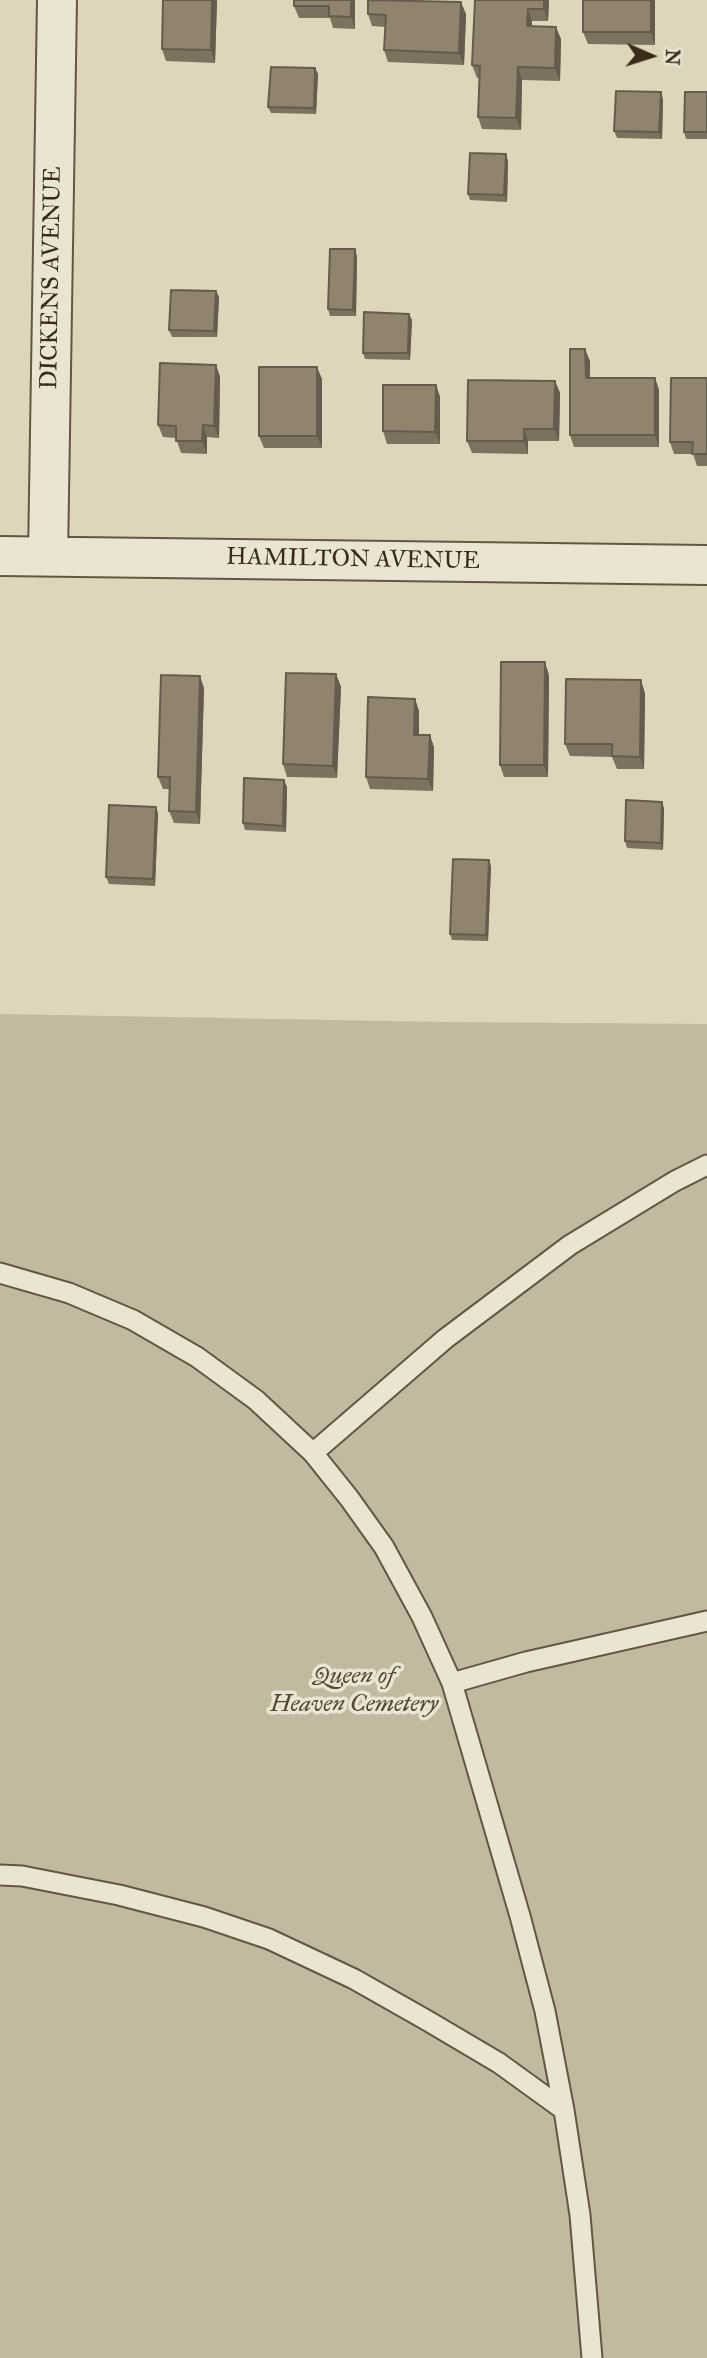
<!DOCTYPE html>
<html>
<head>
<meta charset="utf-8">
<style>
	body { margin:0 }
	#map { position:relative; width:707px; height:2358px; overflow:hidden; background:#ded6bb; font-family:"IM FELL Great Primer",serif }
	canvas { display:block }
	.north { position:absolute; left:616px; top:21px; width:70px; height:70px; -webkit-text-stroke:5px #eae4d3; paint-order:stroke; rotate:93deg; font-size:19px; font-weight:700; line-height:28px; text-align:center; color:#3b2b1a }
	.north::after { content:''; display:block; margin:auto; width:24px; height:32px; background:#3b2b1a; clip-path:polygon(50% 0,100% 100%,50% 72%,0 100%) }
</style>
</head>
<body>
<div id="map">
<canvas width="707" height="2358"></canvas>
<div class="north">N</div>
</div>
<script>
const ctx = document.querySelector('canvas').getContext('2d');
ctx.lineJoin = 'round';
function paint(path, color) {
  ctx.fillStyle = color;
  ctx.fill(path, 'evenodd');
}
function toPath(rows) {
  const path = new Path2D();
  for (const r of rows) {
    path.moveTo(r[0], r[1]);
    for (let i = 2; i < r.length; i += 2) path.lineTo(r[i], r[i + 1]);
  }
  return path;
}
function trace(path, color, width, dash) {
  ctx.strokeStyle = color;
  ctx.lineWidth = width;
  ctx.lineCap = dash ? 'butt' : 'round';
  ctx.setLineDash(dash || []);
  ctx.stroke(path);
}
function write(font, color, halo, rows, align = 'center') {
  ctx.font = font + ' "IM FELL Great Primer",serif';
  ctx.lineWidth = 7;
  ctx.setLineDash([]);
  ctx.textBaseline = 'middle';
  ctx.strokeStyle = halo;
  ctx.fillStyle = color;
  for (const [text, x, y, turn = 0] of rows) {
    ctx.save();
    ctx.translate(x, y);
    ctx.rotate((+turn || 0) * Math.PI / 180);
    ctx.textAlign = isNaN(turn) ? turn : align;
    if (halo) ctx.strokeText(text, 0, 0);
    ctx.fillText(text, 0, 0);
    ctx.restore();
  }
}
const green = toPath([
	[0,1014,442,1022,707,1024,707,2358,0,2358]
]);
const service = toPath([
	[0,1273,69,1293,133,1320,197,1357,256,1400,313,1453,349,1498,384,1547,422,1617,452,1683,520,1916,545,2011,564,2110,580,2215,592,2358],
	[313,1453,445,1339,570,1245,675,1181,707,1165],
	[452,1683,526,1662,707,1621],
	[0,1875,22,1876,119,1895,204,1917,269,1939,354,1979,428,2021,499,2063,564,2110]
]);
const minor = toPath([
	[0,556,707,565],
	[48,556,57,0]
]);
const wall = toPath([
	[163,0,217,0,215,63,166,61,162,49],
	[355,0,355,29,333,28,330,18,299,18,294,6],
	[475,0,549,0,548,21,532,21,532,26,561,39,560,81,522,80,521,130,482,129,478,117,479,78,477,78,472,65],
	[655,0,655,45,588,44,583,32],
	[368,14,466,14,464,65,388,62,384,50,385,27,372,26],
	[315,68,318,74,316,114,271,113,268,107],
	[707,92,707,139,686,139,684,132],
	[663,99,662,139,617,138,614,131],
	[508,161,507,202,470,200,468,194],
	[357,256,356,316,330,316,328,309],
	[216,291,219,297,217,337,172,337,169,330],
	[412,320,410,360,365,359,363,353],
	[590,361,590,378,655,378,659,390,659,447,574,447,570,435],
	[216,365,220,377,219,438,207,437,207,454,181,453,176,438,163,437,158,425],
	[707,378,707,466,697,466,693,454,674,454,670,442],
	[322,379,322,448,264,448,259,436],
	[555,381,560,393,559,441,528,441,528,454,472,453,467,441],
	[436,385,440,397,440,444,387,444,383,431],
	[336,674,341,687,337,778,287,777,283,764],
	[549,675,548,777,504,777,500,765],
	[204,688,200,824,174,823,169,811,170,789,163,789,158,777],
	[645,693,644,769,617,769,612,757,570,756,565,744],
	[415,699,419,711,419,735,434,747,433,791,370,789,366,777],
	[287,787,286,832,245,830,243,823],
	[664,808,663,850,627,848,625,841],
	[158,813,155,886,109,884,106,877],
	[491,866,488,941,452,940,450,934]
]);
const shadedWall = toPath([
	[212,0,217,0,215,63,211,50],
	[351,0,355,0,355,29,351,17],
	[544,0,549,0,548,21,544,9],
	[651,0,655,0,655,45,651,32],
	[461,2,466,14,464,65,459,53],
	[528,9,532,21,532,38,527,26],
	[556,27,561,39,560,81,555,68],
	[518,67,522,80,521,130,516,118],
	[315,68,318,74,316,114,314,108],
	[661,92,663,99,662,139,659,132],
	[506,154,508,161,507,202,504,195],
	[355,249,357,256,356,316,353,310],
	[216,291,219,297,217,337,214,331],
	[409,314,412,320,410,360,408,353],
	[585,349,590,361,590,390,586,378],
	[216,365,220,377,219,438,214,426],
	[317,367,322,379,322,448,317,436],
	[655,378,659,390,659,447,655,435],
	[555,381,560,393,559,441,554,429],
	[436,385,440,397,440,444,435,432],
	[203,425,207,437,207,454,202,441],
	[524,429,528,441,528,454,524,441],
	[545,662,549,675,548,777,544,765],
	[336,674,341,687,337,778,333,766],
	[200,676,204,688,200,824,196,812],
	[641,680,645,693,644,769,640,757],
	[415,699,419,711,419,747,414,735],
	[430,735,434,747,433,791,428,779],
	[284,780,287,787,286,832,283,826],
	[662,802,664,808,663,850,661,843],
	[156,807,158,813,155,886,153,879],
	[489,860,491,866,488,941,486,935]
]);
const building = toPath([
	[163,0,212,0,211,50,162,49,163,0],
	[294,0,351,0,351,17,329,16,329,6,294,6,294,0],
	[368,0,461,2,459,53,384,50,386,15,368,14,368,0],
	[475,0,544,0,544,9,528,9,527,26,556,27,555,68,518,67,516,118,478,117,480,66,472,65,475,0],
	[583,0,651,0,651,32,583,32,583,0],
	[271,67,315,68,314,108,268,107,271,67],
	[616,91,661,92,659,132,614,131,616,91],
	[685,92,707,92,707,132,684,132,685,92],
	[470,153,506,154,504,195,468,194,470,153],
	[330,249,355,249,353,310,328,309,330,249],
	[171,290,216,291,214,331,169,330,171,290],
	[364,312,409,314,408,353,363,353,364,312],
	[570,349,585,349,586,378,655,378,655,435,570,435,570,349],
	[160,363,216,365,214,426,203,425,202,441,176,441,176,426,158,425,160,363],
	[259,367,317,367,317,436,259,436,259,367],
	[671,378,707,378,707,454,692,454,693,442,670,442,671,378],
	[468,380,555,381,554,429,524,429,524,441,467,441,468,380],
	[383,385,436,385,435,432,383,431,383,385],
	[501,662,545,662,544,765,500,765,501,662],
	[286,673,336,674,333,766,283,764,286,673],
	[161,675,200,676,196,812,169,811,170,777,158,777,161,675],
	[566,679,641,680,640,757,612,756,612,744,565,744,566,679],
	[368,697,415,699,414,735,430,735,428,779,366,777,368,697],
	[244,778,284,780,283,826,243,823,244,778],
	[626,800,662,802,661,843,625,841,626,800],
	[109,805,156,807,153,879,106,877,109,805],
	[453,859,489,860,486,935,450,934,453,859]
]);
const streetNames = [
	["DICKENS AVENUE",52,278,-89],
	["HAMILTON AVENUE",353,560,1]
];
const parkNames = [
	["Queen of",354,1677],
	["Heaven Cemetery",354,1705]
];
paint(green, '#c2b9a0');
trace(service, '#645642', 23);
trace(minor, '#645642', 42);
trace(service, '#eae4d3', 19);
trace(minor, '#eae4d3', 38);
paint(wall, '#7c725f');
paint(shadedWall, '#655c4d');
paint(building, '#90846e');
trace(building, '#655c4d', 2);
write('24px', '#3b2b1a', '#eae4d3', streetNames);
write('italic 24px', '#564735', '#eae4d3', parkNames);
</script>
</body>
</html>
